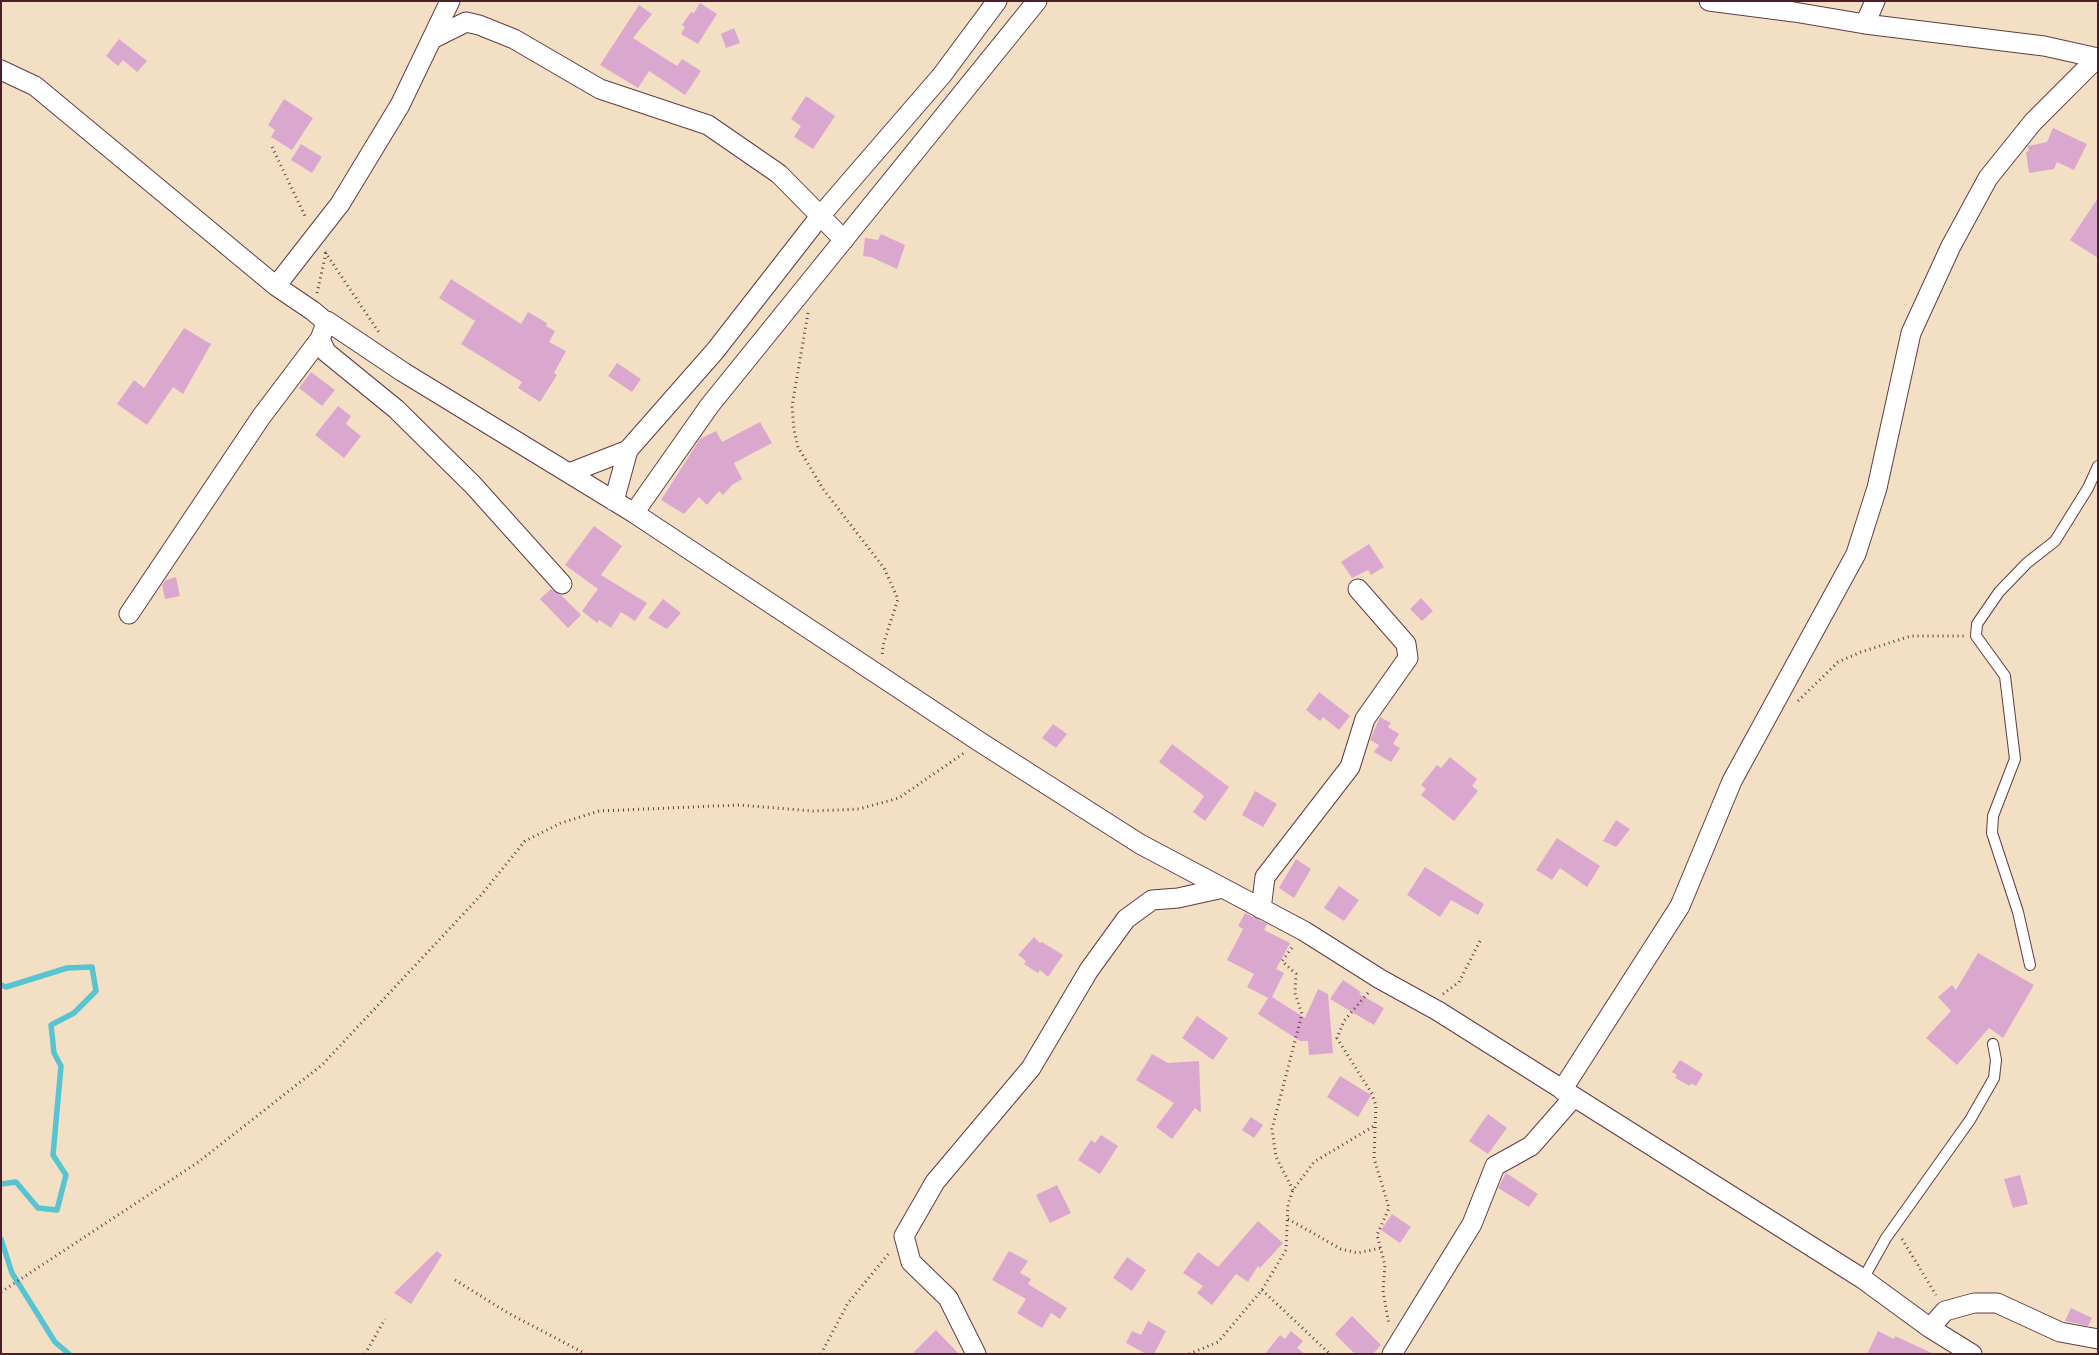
<!DOCTYPE html>
<html>
<head>
<meta charset="utf-8">
<style>
	body { margin:0 }
	#map { position:relative; width:2099px; height:1355px; overflow:hidden; background:#f3e0c4; font-family:"Balsamiq Sans",sans-serif }
	canvas { display:block }
	.frame { position:absolute; inset:0; border:2px solid #4a1f2b; pointer-events:none }
</style>
</head>
<body>
<div id="map">
<canvas width="2099" height="1355"></canvas>
<div class="frame"></div>
</div>
<script>
const ctx = document.querySelector('canvas').getContext('2d');
ctx.lineJoin = 'round';
function toPath(rows) {
  const path = new Path2D();
  for (const r of rows) {
    path.moveTo(r[0], r[1]);
    for (let i = 2; i < r.length; i += 2) path.lineTo(r[i], r[i + 1]);
  }
  return path;
}
function trace(path, color, width, dash) {
  ctx.strokeStyle = color;
  ctx.lineWidth = width;
  ctx.lineCap = dash ? 'butt' : 'round';
  ctx.setLineDash(dash || []);
  ctx.stroke(path);
}
function paint(path, color) {
  ctx.fillStyle = color;
  ctx.fill(path, 'evenodd');
}
const stream = toPath([
	[1,985,6,987,67,968,92,967,96,991,74,1013,51,1025,54,1053,61,1066,53,1155,66,1175,57,1210,38,1208,16,1182,1,1184],
	[1,1239,12,1273,55,1342,69,1354]
]);
const building = toPath([
	[700,3,717,14,698,44,681,34,685,27,682,25,691,12,694,13],
	[639,5,652,14,633,38,677,66,682,59,701,71,685,95,649,71,638,88,600,65],
	[734,28,740,43,726,48,721,34],
	[119,39,147,61,137,72,123,60,118,66,106,56],
	[806,96,835,116,813,149,794,137,801,126,791,119],
	[284,99,313,118,292,150,271,137,275,130,268,125],
	[2053,128,2087,144,2074,170,2057,162,2054,169,2029,173,2026,152,2029,151,2028,146,2047,142],
	[301,144,322,157,312,173,291,160],
	[2098,198,2098,258,2070,240],
	[881,234,905,245,897,269,871,257,863,256,865,238,878,240],
	[451,279,521,324,528,312,547,323,546,326,555,331,549,342,566,351,554,373,557,375,540,402,518,388,522,382,461,344,475,321,439,298],
	[184,328,211,344,183,394,173,387,147,425,117,404,134,380,144,388],
	[617,363,641,379,632,392,608,376],
	[311,372,335,390,322,406,299,388],
	[338,406,351,416,346,424,361,436,344,458,315,435],
	[760,422,772,443,734,463,742,479,732,485,723,495,719,491,707,505,699,497,684,514,661,500,700,439,716,431,722,442],
	[594,526,622,546,601,575,647,603,635,621,621,612,611,628,599,620,597,623,582,611,598,589,565,565],
	[1369,544,1384,567,1371,575,1368,570,1352,578,1341,562],
	[176,577,180,596,165,599,162,585,166,580],
	[551,589,561,595,581,615,568,628,540,599],
	[1421,598,1433,611,1422,621,1410,609],
	[663,599,681,613,667,629,648,618],
	[1319,692,1350,716,1339,730,1323,717,1320,721,1306,710],
	[1380,717,1391,723,1388,727,1399,734,1393,744,1400,748,1391,762,1374,752,1379,745,1370,740],
	[1053,724,1067,734,1056,748,1042,738],
	[1172,744,1229,787,1205,821,1193,812,1204,796,1159,762],
	[1450,757,1477,779,1472,786,1478,791,1454,821,1421,795,1426,789,1421,785,1437,765,1441,768],
	[1255,791,1277,804,1263,827,1242,815],
	[1616,820,1630,829,1616,847,1603,841],
	[1557,838,1600,866,1587,887,1560,868,1552,880,1536,870],
	[1296,859,1311,869,1294,898,1279,888],
	[1425,867,1484,904,1478,915,1451,900,1440,917,1407,895],
	[1339,886,1359,900,1344,921,1324,908],
	[1245,913,1267,924,1264,930,1290,943,1276,969,1284,973,1272,997,1305,1018,1318,989,1328,994,1333,1053,1309,1055,1308,1041,1300,1041,1258,1014,1268,998,1247,987,1254,974,1227,960,1243,929,1238,926],
	[1034,937,1040,943,1042,942,1063,955,1048,977,1040,970,1038,973,1024,964,1026,961,1018,955],
	[1978,953,2034,985,2003,1038,1989,1028,1957,1065,1926,1038,1951,1011,1938,997,1952,985,1956,990],
	[1343,980,1361,992,1359,994,1384,1008,1374,1025,1330,999],
	[1197,1016,1228,1038,1213,1060,1182,1038],
	[1152,1054,1168,1063,1199,1061,1201,1113,1195,1108,1172,1139,1156,1127,1174,1103,1136,1080],
	[1680,1060,1703,1074,1696,1086,1691,1083,1690,1086,1675,1078,1677,1075,1672,1072],
	[1340,1076,1371,1095,1358,1117,1327,1097],
	[1488,1114,1507,1128,1488,1154,1469,1141],
	[1251,1117,1263,1125,1254,1138,1242,1130],
	[1101,1135,1118,1146,1100,1174,1078,1160,1091,1140,1095,1143],
	[1506,1173,1538,1194,1529,1207,1498,1188],
	[2020,1175,2028,1204,2013,1208,2004,1179],
	[1057,1185,1071,1213,1050,1223,1036,1195],
	[1392,1214,1411,1227,1400,1243,1381,1230],
	[1258,1221,1283,1243,1260,1268,1258,1266,1248,1282,1236,1274,1212,1305,1197,1293,1203,1286,1183,1273,1198,1252,1218,1267],
	[437,1251,442,1255,411,1304,394,1293],
	[1009,1251,1028,1261,1020,1273,1031,1279,1028,1284,1067,1308,1060,1319,1051,1313,1042,1328,1017,1313,1026,1299,992,1280],
	[1127,1257,1146,1270,1132,1291,1113,1278],
	[2071,1308,2092,1318,2088,1326,2065,1321],
	[1352,1316,1381,1345,1373,1354,1355,1354,1335,1334],
	[1148,1321,1166,1331,1154,1354,1146,1354,1126,1343,1132,1331,1141,1335],
	[936,1330,959,1354,912,1354],
	[1291,1331,1303,1341,1297,1348,1305,1354,1265,1354,1280,1335,1285,1339],
	[1878,1331,1894,1339,1895,1336,1934,1354,1867,1354]
]);
const path = toPath([
	[272,147,306,218],
	[325,252,380,334],
	[317,293,326,253],
	[808,313,792,406,794,430,798,447,823,489,884,568,898,599,883,645,882,657],
	[1798,701,1838,662,1861,652,1911,636,1964,636],
	[1368,993,1344,1021,1337,1038,1372,1094,1376,1105,1374,1158,1389,1208,1377,1235,1385,1265,1383,1291,1389,1325],
	[1443,994,1459,982,1480,941],
	[1293,1190,1276,1157,1272,1129,1302,1014,1295,993,1296,974,1282,961,1294,945],
	[1288,1219,1341,1249,1358,1253,1380,1248],
	[1902,1239,1936,1295],
	[455,1280,508,1313,586,1354],
	[1262,1290,1330,1354],
	[1,1292,197,1163,322,1065,482,894,525,841,561,823,599,811,739,805,813,811,859,809,899,798,964,753],
	[365,1354,385,1319],
	[821,1354,848,1303,890,1252],
	[1189,1354,1218,1342,1262,1290,1286,1250,1288,1204,1293,1190,1314,1162,1374,1126]
]);
const lane = toPath([
	[2030,965,2018,912,1992,833,1993,816,2015,759,2005,676,1976,636,1977,624,1999,592,2027,563,2055,541,2088,488,2098,466],
	[1863,1279,1886,1238,1970,1120,1994,1078,1996,1060,1993,1044]
]);
const street = toPath([
	[1709,1,1794,12,1865,24,2044,46,2098,58],
	[1865,24,1875,1],
	[432,39,466,22,479,25,514,39,600,89,708,125,779,174,844,240],
	[1,70,35,86,276,286,313,311,326,322,327,321,403,372,634,513,980,742,1140,844,1304,931,1380,979,1438,1011,1863,1279,1930,1328,1972,1354],
	[276,286,340,204,400,105,450,1],
	[327,321,320,339,326,352,396,409,473,485,562,584],
	[569,473,628,450,715,351,821,215,942,75,997,1],
	[614,501,628,450],
	[634,513,710,405,1037,1],
	[129,614,261,417,320,339],
	[1261,909,1265,877,1350,767,1365,719,1408,658,1406,644,1358,589],
	[1562,1090,1680,906,1732,781,1856,554,1877,488,1911,333,1951,246,1988,178,2033,122,2097,58],
	[1930,1328,1945,1311,1974,1303,1997,1303,2060,1332,2098,1339],
	[976,1354,948,1298,911,1262,904,1236,935,1182,1031,1068,1089,970,1126,919,1152,900,1178,898,1223,888],
	[1392,1354,1472,1224,1495,1166,1531,1146,1573,1098]
]);
trace(stream, '#58c4d1', 5.5);
paint(building, '#daa8ce');
trace(lane, '#633c42', 12);
trace(street, '#633c42', 21);
trace(path, '#633c42', 3, [1, 4]);
trace(lane, '#fff', 10);
trace(street, '#fff', 19);
</script>
</body>
</html>
